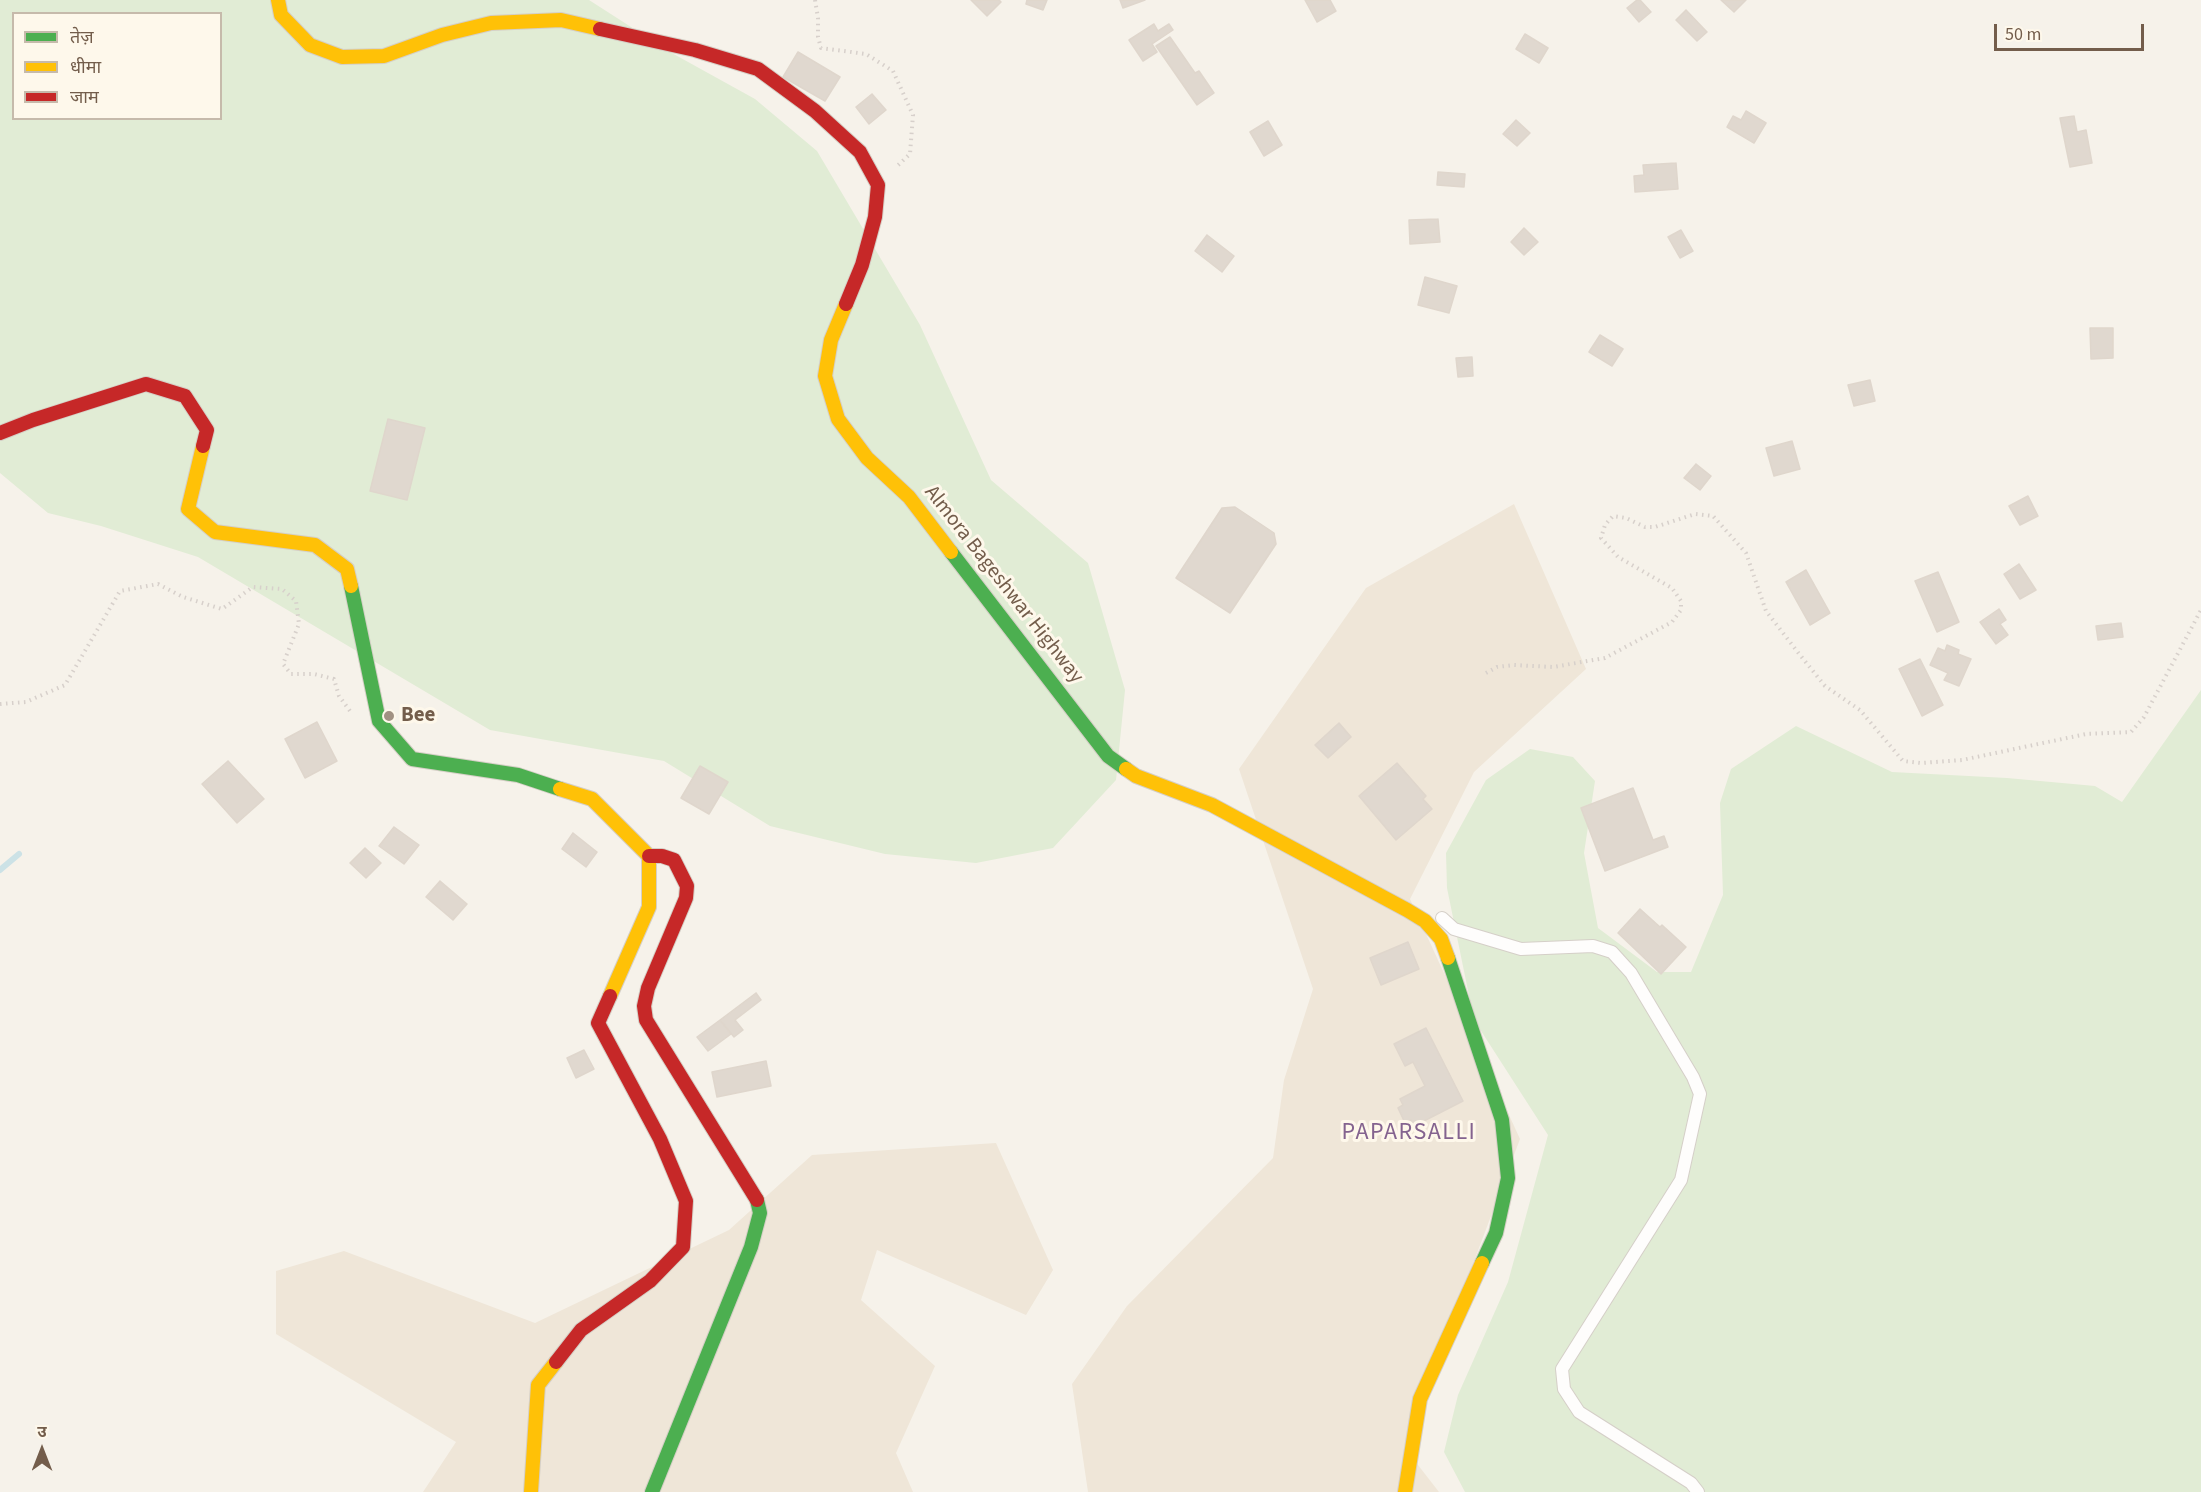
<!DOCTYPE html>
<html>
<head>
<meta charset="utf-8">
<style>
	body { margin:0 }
	#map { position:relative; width:2201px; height:1492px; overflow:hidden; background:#f6f2ea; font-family:"Source Sans 3","Noto Sans Devanagari",sans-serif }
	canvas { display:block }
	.legend { position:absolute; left:12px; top:12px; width:210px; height:108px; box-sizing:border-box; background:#fef8eb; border:2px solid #c6baab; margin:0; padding:8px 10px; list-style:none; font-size:18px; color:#735d4b }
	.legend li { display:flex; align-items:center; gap:12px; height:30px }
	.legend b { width:30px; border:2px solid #c6baab }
	.north { position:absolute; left:12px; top:1420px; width:60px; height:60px; -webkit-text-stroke:4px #fef8eb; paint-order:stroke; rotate:0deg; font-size:16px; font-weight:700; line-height:24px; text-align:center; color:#735d4b }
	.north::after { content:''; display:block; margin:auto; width:21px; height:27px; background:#735d4b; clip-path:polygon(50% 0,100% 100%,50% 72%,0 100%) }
	.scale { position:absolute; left:1994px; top:24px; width:150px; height:27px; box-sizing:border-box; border:3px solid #735d4b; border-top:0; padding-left:8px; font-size:18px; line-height:21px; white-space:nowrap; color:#735d4b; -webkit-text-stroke:4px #fef8eb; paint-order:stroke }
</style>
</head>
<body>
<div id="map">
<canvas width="2201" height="1492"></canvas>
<ul class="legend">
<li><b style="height:8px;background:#4caf50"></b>तेज़</li>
<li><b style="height:8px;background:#ffc107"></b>धीमा</li>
<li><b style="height:8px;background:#c62828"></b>जाम</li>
</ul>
<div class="north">उ</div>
<div class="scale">50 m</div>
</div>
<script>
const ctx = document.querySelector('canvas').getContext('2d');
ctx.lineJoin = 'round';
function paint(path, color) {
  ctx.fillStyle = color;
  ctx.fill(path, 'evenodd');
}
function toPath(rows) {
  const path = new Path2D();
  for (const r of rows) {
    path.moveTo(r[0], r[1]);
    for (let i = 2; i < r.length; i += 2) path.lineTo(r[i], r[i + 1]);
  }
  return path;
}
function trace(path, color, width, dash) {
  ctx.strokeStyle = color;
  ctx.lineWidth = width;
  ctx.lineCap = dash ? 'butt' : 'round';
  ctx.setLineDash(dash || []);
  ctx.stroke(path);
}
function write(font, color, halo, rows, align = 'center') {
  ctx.font = font + ' "Source Sans 3",sans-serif';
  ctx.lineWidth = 6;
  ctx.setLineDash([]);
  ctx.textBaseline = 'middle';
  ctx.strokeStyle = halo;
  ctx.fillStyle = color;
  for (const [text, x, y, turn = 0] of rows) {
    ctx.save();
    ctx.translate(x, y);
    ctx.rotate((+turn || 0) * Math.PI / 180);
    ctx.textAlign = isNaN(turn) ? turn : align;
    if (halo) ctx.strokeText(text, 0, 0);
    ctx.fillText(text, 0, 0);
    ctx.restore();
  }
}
const residential = toPath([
	[1514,504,1586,669,1474,772,1410,899,1520,1139,1404,1447,1439,1492,1088,1492,1072,1384,1127,1306,1273,1158,1284,1080,1313,989,1239,769,1366,588],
	[996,1143,1053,1270,1026,1315,877,1250,861,1300,935,1366,896,1453,913,1492,423,1492,456,1442,276,1334,276,1271,344,1251,535,1323,729,1230,812,1155]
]);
const green = toPath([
	[0,0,589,0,670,52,755,99,817,151,920,325,991,480,1088,563,1125,690,1116,780,1053,848,976,863,885,854,770,826,664,761,490,730,198,557,101,526,48,513,0,473],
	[14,14,220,14,220,118,14,118],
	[2201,690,2201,1492,1465,1492,1444,1452,1458,1395,1508,1282,1548,1135,1474,1020,1447,888,1446,853,1486,780,1530,749,1573,757,1595,781,1584,853,1598,928,1657,972,1691,972,1723,895,1720,803,1731,769,1796,726,1892,772,2007,778,2095,786,2122,802]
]);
const stream = toPath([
	[0,870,19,854]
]);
const building = toPath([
	[971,0,999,0,1001,2,987,16,971,0],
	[1027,0,1047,0,1043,10,1026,4,1027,0],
	[1120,0,1145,0,1123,8,1120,0],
	[1305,0,1330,0,1336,11,1317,22,1305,0],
	[1637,0,1640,0,1651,12,1639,22,1627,8,1637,0],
	[1721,0,1746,0,1734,12,1721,0],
	[1686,10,1707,32,1697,41,1676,20,1686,10],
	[1154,24,1158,31,1169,24,1173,30,1152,44,1157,52,1143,61,1129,40,1154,24],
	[1525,34,1548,48,1539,63,1516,49,1525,34],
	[1170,37,1195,73,1199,71,1214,93,1197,105,1156,46,1170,37],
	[798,52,840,77,825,101,783,77,798,52],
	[872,94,886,110,869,124,856,107,872,94],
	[1746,111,1766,123,1754,143,1727,127,1733,116,1741,120,1746,111],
	[2074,116,2077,132,2086,130,2092,163,2070,167,2060,118,2074,116],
	[1516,120,1530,133,1517,146,1503,134,1516,120],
	[1268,121,1282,145,1264,156,1250,132,1268,121],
	[1676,163,1678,189,1635,192,1634,176,1644,175,1643,165,1676,163],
	[1438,172,1465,174,1464,187,1437,185,1438,172],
	[1438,219,1440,242,1410,244,1409,220,1438,219],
	[1524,228,1538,242,1524,255,1511,242,1524,228],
	[1681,230,1693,251,1680,258,1668,237,1681,230],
	[1207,235,1234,256,1222,272,1195,251,1207,235],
	[1425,277,1457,286,1449,313,1418,305,1425,277],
	[2090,328,2113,328,2113,358,2091,359,2090,328],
	[1600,335,1623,349,1612,366,1589,352,1600,335],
	[1472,357,1473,376,1458,377,1456,358,1472,357],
	[1870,380,1875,401,1854,406,1848,385,1870,380],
	[388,419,425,428,407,500,370,491,388,419],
	[1792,441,1800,469,1774,476,1766,448,1792,441],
	[1696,464,1711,476,1700,490,1684,478,1696,464],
	[2028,496,2038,516,2020,525,2009,506,2028,496],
	[1235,507,1274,533,1276,544,1230,613,1176,578,1222,508,1235,507],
	[2019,564,2036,590,2020,599,2004,574,2019,564],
	[1806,570,1830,613,1810,625,1786,582,1806,570],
	[1938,572,1959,622,1937,632,1915,581,1938,572],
	[1999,609,2006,620,2000,624,2008,635,1996,644,1980,622,1999,609],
	[2121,623,2123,637,2098,640,2096,626,2121,623],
	[1947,645,1959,650,1958,654,1971,659,1959,686,1944,680,1948,673,1930,665,1938,648,1945,651,1947,645],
	[1920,659,1943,705,1922,716,1899,669,1920,659],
	[317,722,337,761,305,778,285,739,317,722],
	[1339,723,1351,737,1328,758,1315,745,1339,723],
	[228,761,264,799,237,823,202,784,228,761],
	[1397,763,1426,796,1423,799,1432,809,1396,840,1359,796,1397,763],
	[700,766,728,782,709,814,681,798,700,766],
	[1633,788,1653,840,1664,836,1668,847,1605,871,1581,808,1633,788],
	[394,827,419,845,404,864,379,846,394,827],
	[573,833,597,852,586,867,562,849,573,833],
	[365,848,381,863,366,878,350,863,365,848],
	[440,881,467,904,453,920,426,897,440,881],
	[1640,909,1660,927,1662,925,1686,947,1661,974,1618,933,1640,909],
	[1408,942,1419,969,1381,985,1370,958,1408,942],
	[756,993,761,1000,735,1020,743,1030,734,1037,720,1020,756,993],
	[720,1020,731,1034,708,1051,697,1037,720,1020],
	[1426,1028,1463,1101,1414,1126,1411,1120,1405,1123,1398,1108,1403,1105,1400,1099,1425,1086,1413,1062,1405,1066,1394,1044,1426,1028],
	[584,1050,594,1069,576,1078,567,1058,584,1050],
	[766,1061,771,1086,717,1097,712,1072,766,1061]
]);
const path = toPath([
	[815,0,818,18,818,37,821,48,866,54,893,71,913,115,910,154,895,168],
	[1486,673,1497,667,1514,665,1553,667,1605,658,1672,622,1681,610,1681,601,1672,588,1618,557,1601,538,1605,525,1613,516,1626,518,1645,527,1655,527,1695,514,1713,516,1746,553,1766,611,1800,655,1825,686,1860,710,1903,761,1921,763,1962,760,2086,734,2131,732,2144,717,2201,610],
	[0,704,26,702,65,685,120,591,158,584,183,597,222,609,253,587,282,589,296,601,299,624,283,664,291,674,314,674,334,679,339,696,350,711]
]);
const lane = toPath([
	[1442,918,1454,929,1521,949,1593,946,1612,952,1631,973,1693,1077,1700,1094,1681,1180,1562,1369,1564,1389,1579,1412,1691,1483,1698,1492]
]);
const fast = toPath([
	[951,552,1108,756,1126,769],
	[351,586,379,721,412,759,518,775,560,789],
	[1448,958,1502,1120,1508,1178,1496,1233,1482,1263],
	[652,1492,751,1247,760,1213,757,1200]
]);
const slow = toPath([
	[278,0,281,15,310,45,342,57,384,56,442,35,491,23,561,20,600,29],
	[846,304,831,340,825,376,838,419,867,458,909,497,951,552],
	[203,446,188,509,215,532,315,545,347,569,351,586],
	[1126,769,1136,776,1212,805,1407,910,1425,921,1441,939,1448,958],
	[560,789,592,799,649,856,649,907,610,996],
	[531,1492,538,1385,556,1362],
	[1405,1492,1420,1399,1482,1263]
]);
const jam = toPath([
	[600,29,695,50,758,69,815,111,860,152,878,185,875,217,862,265,846,304],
	[0,433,33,420,146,384,185,396,207,430,203,446],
	[649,856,662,856,674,860,687,886,686,898,648,988,644,1006,646,1020,757,1200],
	[556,1362,581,1330,650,1281,683,1247,686,1201,660,1139,598,1023,610,996]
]);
const markers = [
	[389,716,6,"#a19183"]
];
const streetNames = [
	["Almora Bageshwar Highway",1003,585,52]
];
const poiNames = [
	["Bee",401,716]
];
const quarterNames = [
	["PAPARSALLI",1409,1134]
];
paint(residential, '#efe6d8');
paint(green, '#e1ecd5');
trace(stream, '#cce2e6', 6);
paint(building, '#e0d8cf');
trace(building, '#dfd6cc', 1.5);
trace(lane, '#d5cfc8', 14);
trace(fast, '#d5cfc6', 16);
trace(slow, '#d5cfc6', 16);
trace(jam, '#d5cfc6', 16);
trace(path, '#d7d0cb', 4, [1.5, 4.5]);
trace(lane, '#fefdfc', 12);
trace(fast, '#4caf50', 14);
trace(slow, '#ffc107', 14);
trace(jam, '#c62828', 14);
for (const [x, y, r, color] of markers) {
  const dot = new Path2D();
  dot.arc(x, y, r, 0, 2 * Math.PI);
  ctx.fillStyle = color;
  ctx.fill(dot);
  trace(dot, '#fef8eb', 2);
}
write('21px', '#735d4b', '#fef8eb', streetNames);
write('bold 21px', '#735d4b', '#fef8eb', poiNames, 'left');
ctx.letterSpacing = '1.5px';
write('24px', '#84638f', '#fef8eb', quarterNames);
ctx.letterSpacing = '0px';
</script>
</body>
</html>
